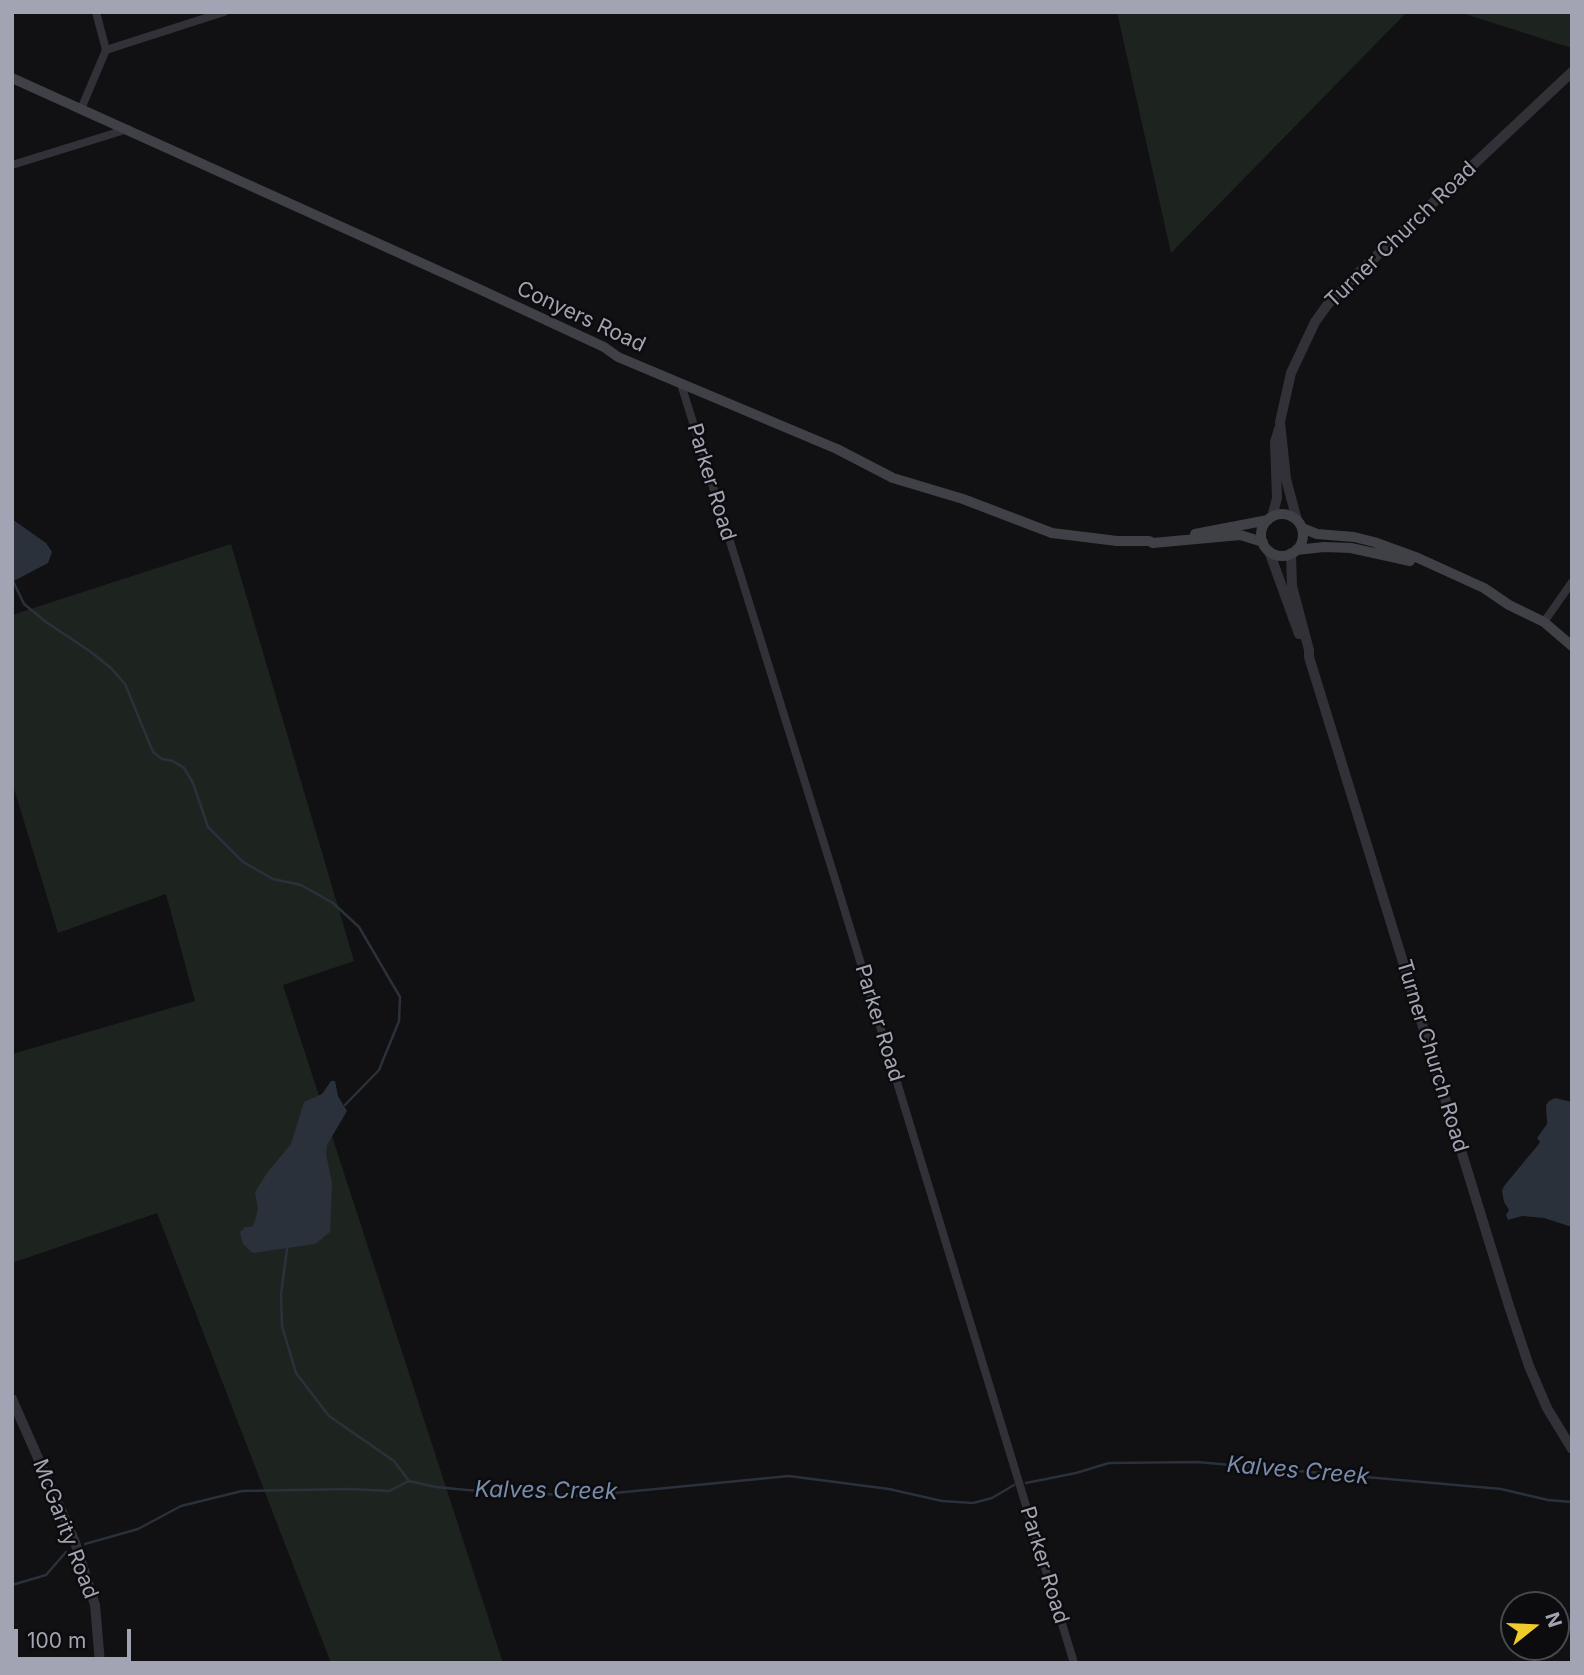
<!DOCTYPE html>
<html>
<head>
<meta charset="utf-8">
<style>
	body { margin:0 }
	#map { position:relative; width:1584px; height:1675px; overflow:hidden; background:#111012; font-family:Inter,sans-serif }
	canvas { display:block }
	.frame { position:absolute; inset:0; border:14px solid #a2a4b3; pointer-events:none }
	.north { position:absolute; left:1500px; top:1591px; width:70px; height:70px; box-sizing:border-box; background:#0c0b0d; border:2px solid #48484f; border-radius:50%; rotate:72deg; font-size:19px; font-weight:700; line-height:28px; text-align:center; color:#a2a4b3 }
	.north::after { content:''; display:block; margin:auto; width:24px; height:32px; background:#efcc2b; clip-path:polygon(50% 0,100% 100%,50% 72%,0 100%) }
	.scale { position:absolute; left:14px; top:1629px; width:117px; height:32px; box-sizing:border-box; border:4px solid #a2a4b3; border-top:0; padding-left:9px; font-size:21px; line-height:24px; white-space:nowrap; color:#a2a4b3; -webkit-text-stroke:5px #0c0b0d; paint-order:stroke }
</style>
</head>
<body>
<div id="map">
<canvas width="1584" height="1675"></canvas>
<div class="frame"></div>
<div class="north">N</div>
<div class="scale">100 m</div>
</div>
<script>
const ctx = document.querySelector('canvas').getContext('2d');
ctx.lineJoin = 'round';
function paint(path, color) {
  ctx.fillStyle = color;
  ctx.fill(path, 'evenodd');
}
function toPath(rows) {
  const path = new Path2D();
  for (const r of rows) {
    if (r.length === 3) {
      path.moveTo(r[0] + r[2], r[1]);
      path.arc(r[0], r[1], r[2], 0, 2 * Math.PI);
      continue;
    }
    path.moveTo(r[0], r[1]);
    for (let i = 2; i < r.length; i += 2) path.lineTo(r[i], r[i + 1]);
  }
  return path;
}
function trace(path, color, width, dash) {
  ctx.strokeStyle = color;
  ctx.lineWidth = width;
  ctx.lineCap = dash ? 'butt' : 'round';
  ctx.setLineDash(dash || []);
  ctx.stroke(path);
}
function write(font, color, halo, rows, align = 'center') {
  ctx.font = font + ' Inter,sans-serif';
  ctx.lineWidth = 5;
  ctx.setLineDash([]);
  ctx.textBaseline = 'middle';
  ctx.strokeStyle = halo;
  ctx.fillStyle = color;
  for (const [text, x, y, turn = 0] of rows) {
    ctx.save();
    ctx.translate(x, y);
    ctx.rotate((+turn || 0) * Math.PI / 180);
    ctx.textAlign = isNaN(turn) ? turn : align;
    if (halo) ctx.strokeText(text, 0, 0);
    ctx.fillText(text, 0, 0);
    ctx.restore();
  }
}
const green = toPath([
	[1117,12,1407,12,1171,253],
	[1459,12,1572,12,1572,48,1562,45],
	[231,544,354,961,283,985,503,1663,331,1663,157,1213,12,1263,12,1054,195,1001,166,894,58,933,12,782,12,615]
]);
const water = toPath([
	[12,519,46,543,52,552,48,563,12,582],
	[331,1081,335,1081,338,1096,347,1111,327,1145,326,1154,332,1183,330,1232,315,1244,253,1253,243,1244,240,1232,245,1227,252,1227,254,1223,258,1210,255,1192,267,1173,291,1144,304,1102,322,1094],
	[1555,1098,1572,1102,1572,1227,1544,1218,1522,1216,1508,1220,1506,1215,1509,1210,1504,1202,1502,1191,1504,1186,1538,1145,1540,1142,1537,1138,1547,1124,1546,1105,1549,1101]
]);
const stream = toPath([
	[13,581,24,604,46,622,91,652,111,668,125,684,153,752,162,759,173,761,184,768,193,783,208,827,243,862,273,879,301,885,333,903,359,927,400,997,399,1021,379,1070,345,1105],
	[287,1249,281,1294,282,1326,296,1373,329,1416,394,1461,409,1481],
	[1026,1483,1076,1473,1109,1463,1197,1462,1501,1489,1548,1500,1572,1502],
	[85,1544,138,1529,181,1506,242,1491,350,1489,389,1491,409,1481,436,1487,467,1490,584,1496,789,1476,889,1489,942,1501,973,1503,992,1498,1014,1485],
	[12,1585,46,1575,66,1552]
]);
const minor = toPath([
	[96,12,106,50],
	[106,50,224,12],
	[81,109,106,50],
	[12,165,128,129],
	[681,384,836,882,1074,1663],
	[1544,622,1572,582]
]);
const tertiary = toPath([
	[1272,517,1277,498,1275,442,1279,429],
	[1297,520,1286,479,1280,422,1291,373,1315,322,1328,304,1356,275,1572,72],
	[1269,551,1299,634],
	[1291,553,1292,586,1309,650,1309,657,1509,1306,1529,1366,1547,1408,1572,1449],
	[12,1399,75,1542,95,1605,100,1663]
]);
const secondary = toPath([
	[12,78,479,289,604,347,618,357,837,449,893,478,963,499,1052,533,1117,541,1149,541,1153,543,1240,535,1263,542],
	[1282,535,21],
	[1302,528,1317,534,1354,537,1374,542,1418,558,1484,588,1509,605,1544,622,1572,646],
	[1195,534,1268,520],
	[1296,550,1324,547,1351,548,1410,561]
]);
const streetNames = [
	["Turner Church Road",1401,235,-44],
	["Conyers Road",581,317,25],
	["Parker Road",711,482,73],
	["Parker Road",879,1023,73],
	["Turner Church Road",1432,1056,73],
	["McGarity Road",65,1529,69],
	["Parker Road",1044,1565,73]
];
const waterNames = [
	["Kalves Creek",1298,1471,5],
	["Kalves Creek",546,1491,1]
];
paint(green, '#1d241f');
paint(water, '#2a313a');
trace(stream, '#2a313a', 2.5);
trace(minor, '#313137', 8);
trace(tertiary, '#313137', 10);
trace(secondary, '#404047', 10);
write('21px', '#a2a4b3', '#0c0b0d', streetNames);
write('italic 23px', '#788cae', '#0c0b0d', waterNames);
</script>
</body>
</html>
